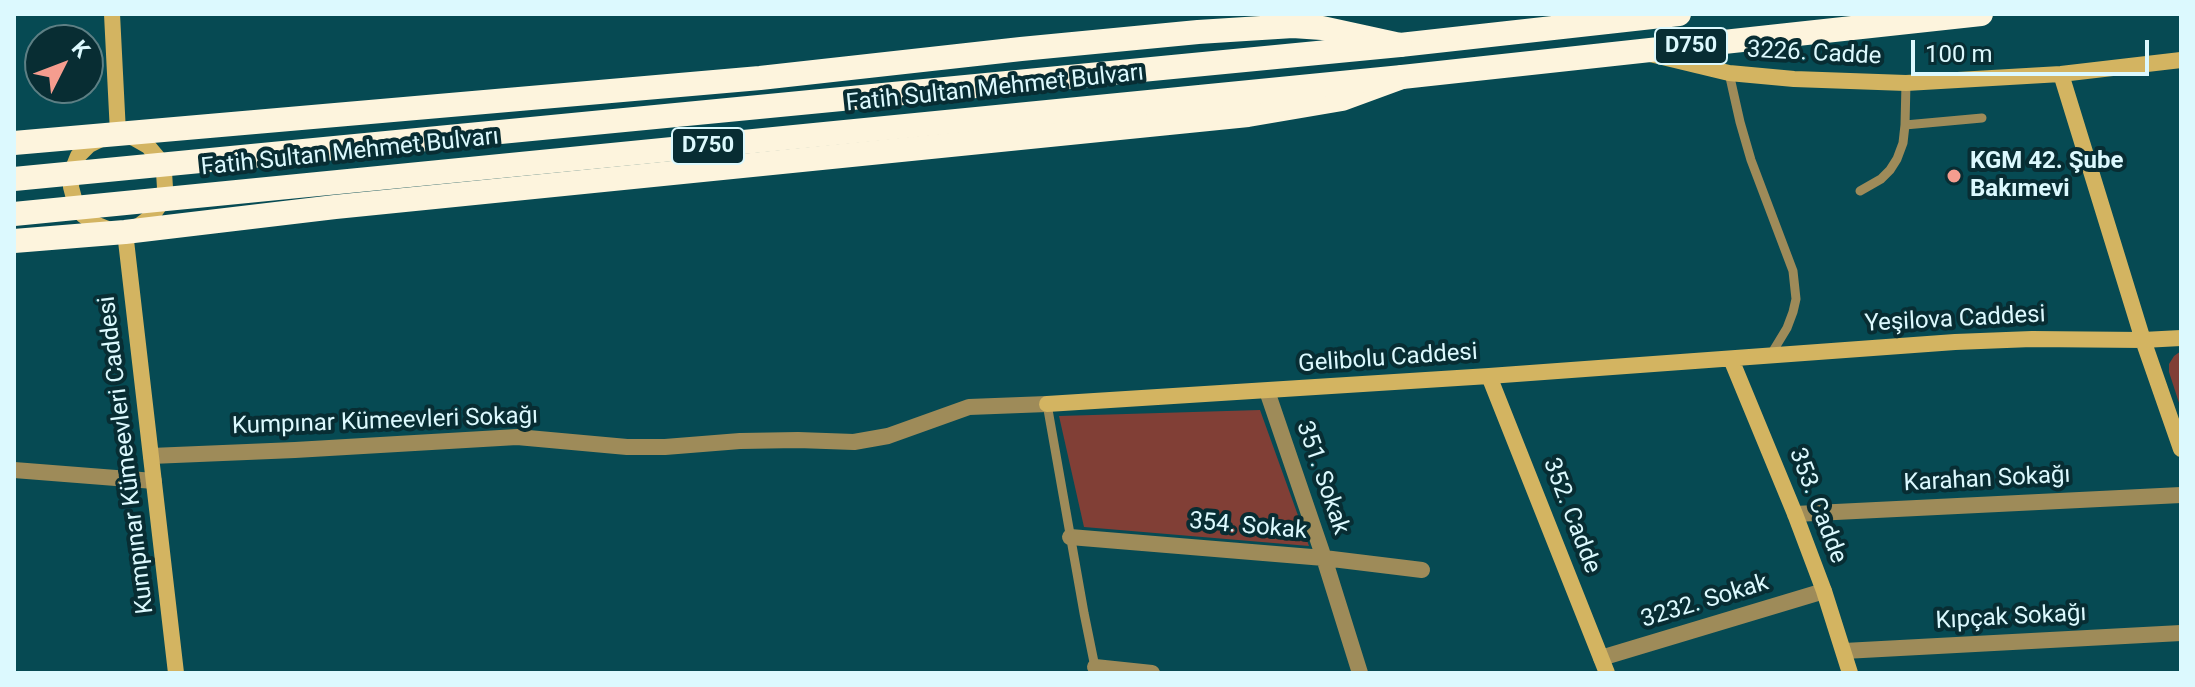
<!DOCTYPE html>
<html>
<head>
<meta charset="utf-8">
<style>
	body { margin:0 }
	#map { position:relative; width:2195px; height:687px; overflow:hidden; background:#064a53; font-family:Roboto,sans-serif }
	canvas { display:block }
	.frame { position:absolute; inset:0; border:16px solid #dcf9fe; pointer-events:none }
	.north { position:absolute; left:24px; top:24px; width:80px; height:80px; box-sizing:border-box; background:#082d33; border:2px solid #5d7f84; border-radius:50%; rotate:48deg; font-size:22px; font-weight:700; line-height:32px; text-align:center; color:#dcf9fe }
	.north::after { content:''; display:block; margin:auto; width:28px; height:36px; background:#f59d8f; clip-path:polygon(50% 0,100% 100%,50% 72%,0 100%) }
	.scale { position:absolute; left:1911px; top:40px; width:238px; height:36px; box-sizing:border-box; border:4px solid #dcf9fe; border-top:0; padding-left:10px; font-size:24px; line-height:28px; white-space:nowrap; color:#dcf9fe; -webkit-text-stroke:6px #082d33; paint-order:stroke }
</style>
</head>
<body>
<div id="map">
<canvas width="2195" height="687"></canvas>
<div class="frame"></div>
<div class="north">K</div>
<div class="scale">100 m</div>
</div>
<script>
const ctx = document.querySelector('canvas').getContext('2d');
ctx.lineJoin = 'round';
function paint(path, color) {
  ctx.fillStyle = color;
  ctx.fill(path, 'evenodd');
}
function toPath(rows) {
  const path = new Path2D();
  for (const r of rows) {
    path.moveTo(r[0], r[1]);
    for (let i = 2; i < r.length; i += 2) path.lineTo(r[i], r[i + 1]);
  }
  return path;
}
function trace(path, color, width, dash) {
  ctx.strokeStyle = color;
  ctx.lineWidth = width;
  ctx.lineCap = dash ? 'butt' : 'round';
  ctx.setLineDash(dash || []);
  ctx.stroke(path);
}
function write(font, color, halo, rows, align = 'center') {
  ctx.font = font + ' Roboto,sans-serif';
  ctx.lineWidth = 8;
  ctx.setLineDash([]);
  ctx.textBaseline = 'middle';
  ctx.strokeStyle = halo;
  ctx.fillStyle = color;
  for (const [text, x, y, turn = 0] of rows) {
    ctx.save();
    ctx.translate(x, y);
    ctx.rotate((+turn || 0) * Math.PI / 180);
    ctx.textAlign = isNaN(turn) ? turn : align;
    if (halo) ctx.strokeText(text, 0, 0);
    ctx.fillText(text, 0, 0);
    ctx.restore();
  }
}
const green = toPath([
	[2181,351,2181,409,2169,372,2169,364,2174,356],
	[1260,410,1309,546,1084,527,1059,416]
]);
const lane = toPath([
	[1729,73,1740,122,1751,160,1793,271,1796,299,1793,312,1787,328,1770,356],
	[1905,125,1982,118],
	[1860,191,1881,179,1890,170,1897,159,1903,143,1905,125,1906,83],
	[1047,404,1084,613,1096,672]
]);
const street = toPath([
	[1267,391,1324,558,1360,673],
	[151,456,295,450,517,437,627,447,665,447,740,441,798,440,854,442,888,436,969,407,1047,404],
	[14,470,154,481],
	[1795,514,2181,495],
	[1070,537,1324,558,1422,570],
	[1844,651,2181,633],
	[1601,658,1824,591],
	[1095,667,1152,673]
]);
const secondary = toPath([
	[112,14,118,133],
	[1650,54,1729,73,1794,79,1906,83,2061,74,2181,60],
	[2061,74,2143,340,2181,449],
	[118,133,134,138,148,146,158,158,164,172,165,188,161,203,152,216,140,225,125,232,110,230,95,224,83,215,75,202,71,187,72,171,78,156,89,145,103,138,118,133],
	[125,232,176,673],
	[1731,359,1795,514,1824,591,1850,673],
	[1489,376,1607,673],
	[1047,404,1489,376,1955,342,2032,339,2143,340,2181,338]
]);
const highway = toPath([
	[14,143,760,78,1021,49,1198,32,1293,26,1322,28,1400,45,1679,14],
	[14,241,125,232,335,207,1248,115,1342,99,1402,77,1981,14]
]);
const highwayBridge = toPath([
	[14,179,1400,45],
	[14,214,1402,77]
]);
const markers = [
	[1954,176,8,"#f59d8f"]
];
const shields = [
	[1691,46,72],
	[708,146,72]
];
const shieldNames = [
	["D750",1691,46],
	["D750",708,146]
];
const streetNames = [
	["3226. Cadde",1814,54,3],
	["Fatih Sultan Mehmet Bulvarı",995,89,-6],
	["Fatih Sultan Mehmet Bulvarı",350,153,-6],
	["Yeşilova Caddesi",1955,320,-3],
	["Gelibolu Caddesi",1388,359,-4],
	["Kumpınar Kümeevleri Sokağı",385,422,-2],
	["Kumpınar Kümeevleri Caddesi",127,455,-97],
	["351. Sokak",1322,478,71],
	["Karahan Sokağı",1987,480,-3],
	["353. Cadde",1817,506,69],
	["352. Cadde",1571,516,69],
	["354. Sokak",1248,527,5],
	["3232. Sokak",1705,602,-17],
	["Kıpçak Sokağı",2011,618,-3]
];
const poiNames = [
	["KGM 42. Şube",1970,162],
	["Bakımevi",1970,190]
];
paint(green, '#813f36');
trace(lane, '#9e8b59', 9);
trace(street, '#9e8b59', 16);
trace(secondary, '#d3b461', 16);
trace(highway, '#fdf4dd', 24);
trace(highwayBridge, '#fdf4dd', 24);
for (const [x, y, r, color] of markers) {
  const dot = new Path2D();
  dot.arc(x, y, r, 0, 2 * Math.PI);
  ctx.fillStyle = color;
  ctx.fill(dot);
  trace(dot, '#082d33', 3);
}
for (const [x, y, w] of shields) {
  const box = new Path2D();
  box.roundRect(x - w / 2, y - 18, w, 36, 6);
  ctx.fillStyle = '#082d33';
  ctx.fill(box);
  trace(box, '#dcf9fe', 2);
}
write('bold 22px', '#dcf9fe', null, shieldNames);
write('24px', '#dcf9fe', '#082d33', streetNames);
write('bold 24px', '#dcf9fe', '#082d33', poiNames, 'left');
</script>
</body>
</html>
